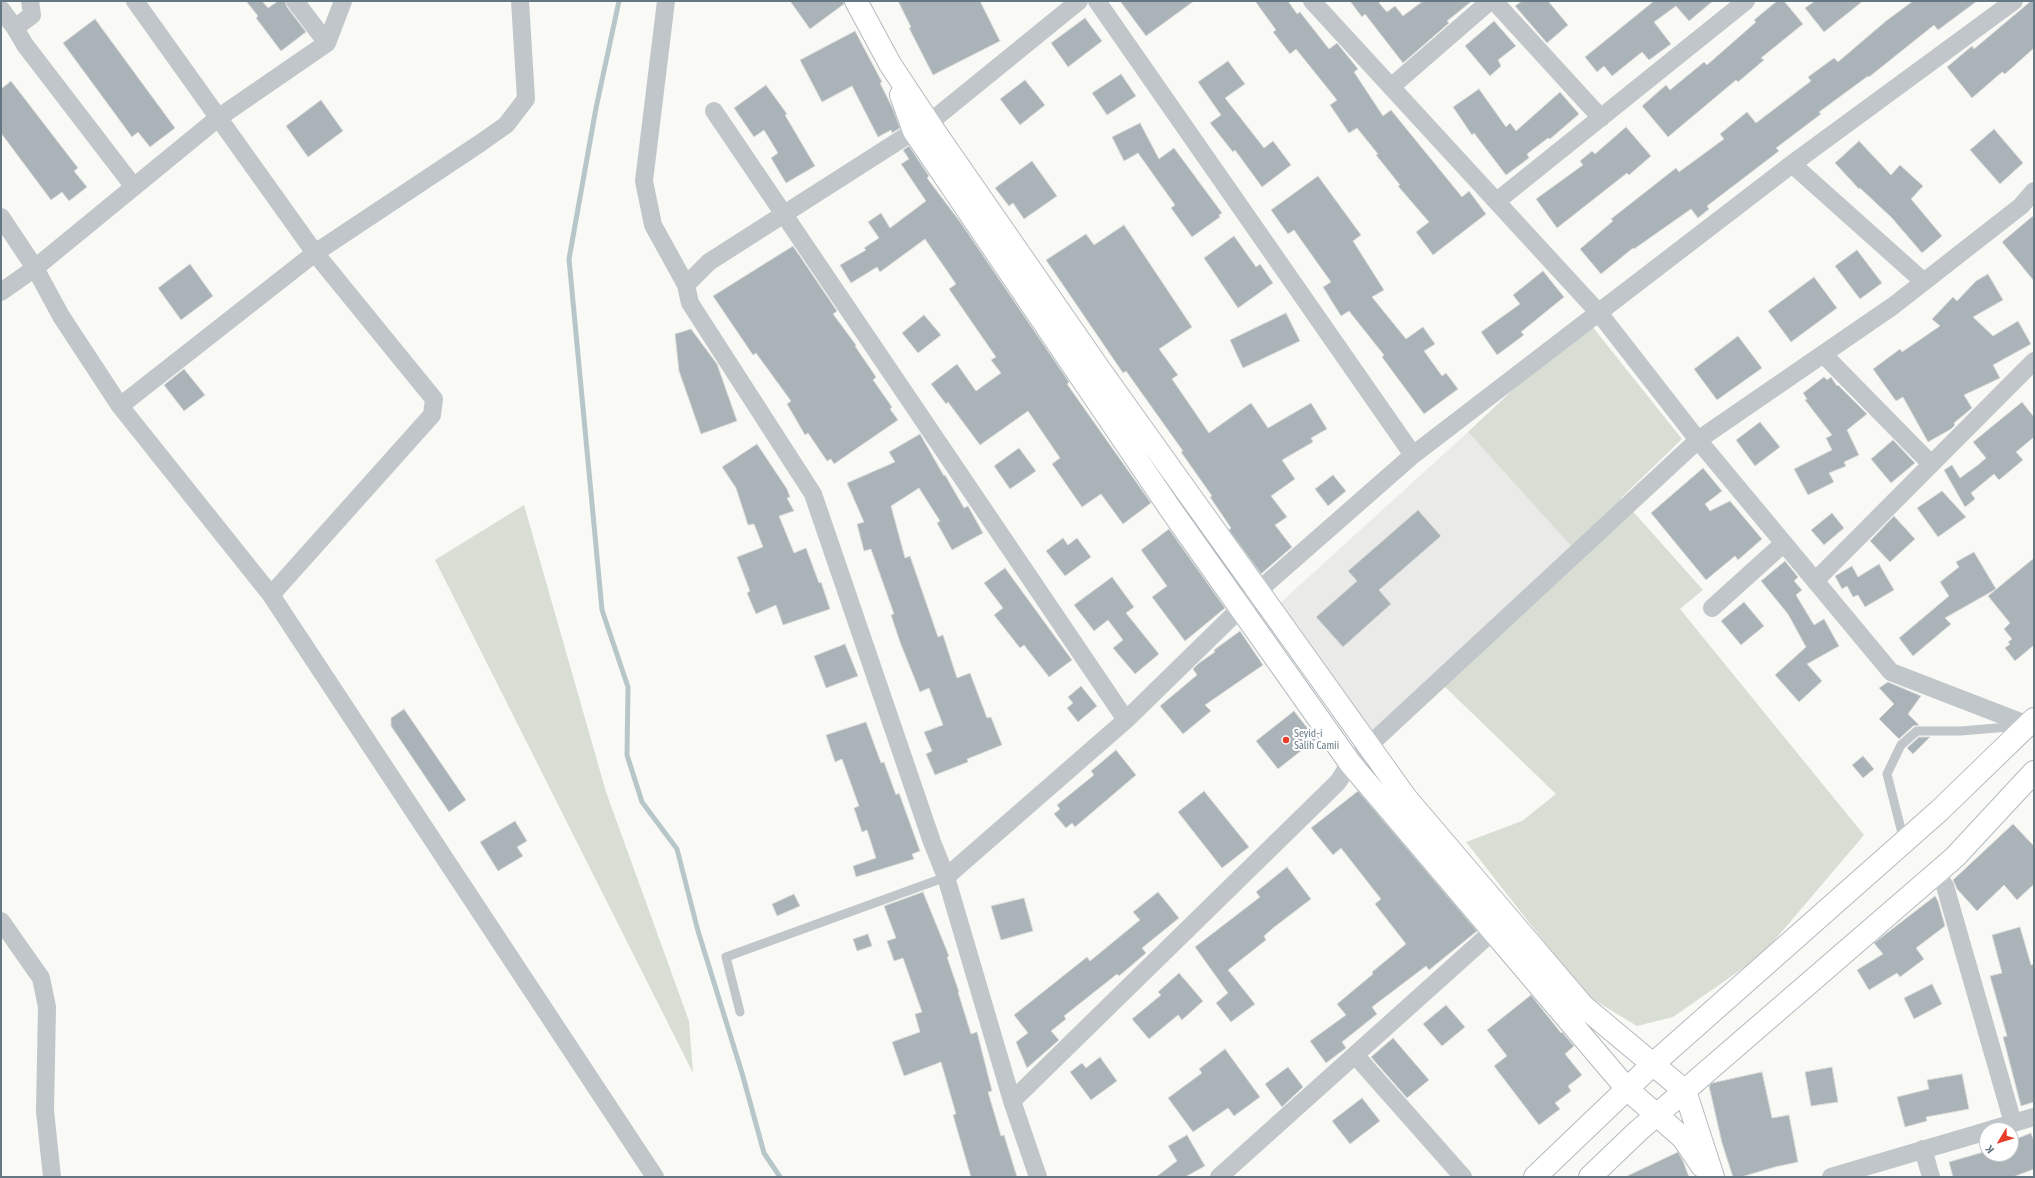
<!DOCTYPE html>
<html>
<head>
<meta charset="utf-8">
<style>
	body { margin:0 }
	#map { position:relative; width:2035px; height:1178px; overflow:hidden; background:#f9f9f6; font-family:"Fira Sans Condensed",sans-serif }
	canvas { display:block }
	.frame { position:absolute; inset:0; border:2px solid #637882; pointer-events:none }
	.north { position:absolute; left:1979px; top:1122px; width:40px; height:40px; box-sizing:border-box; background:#fff; border:1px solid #c1c9cd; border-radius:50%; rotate:232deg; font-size:11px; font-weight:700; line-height:16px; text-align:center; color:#637882 }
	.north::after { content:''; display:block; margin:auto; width:14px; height:18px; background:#e63e2a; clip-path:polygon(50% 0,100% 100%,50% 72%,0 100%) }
</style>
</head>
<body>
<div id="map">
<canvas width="2035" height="1178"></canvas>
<div class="frame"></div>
<div class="north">K</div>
</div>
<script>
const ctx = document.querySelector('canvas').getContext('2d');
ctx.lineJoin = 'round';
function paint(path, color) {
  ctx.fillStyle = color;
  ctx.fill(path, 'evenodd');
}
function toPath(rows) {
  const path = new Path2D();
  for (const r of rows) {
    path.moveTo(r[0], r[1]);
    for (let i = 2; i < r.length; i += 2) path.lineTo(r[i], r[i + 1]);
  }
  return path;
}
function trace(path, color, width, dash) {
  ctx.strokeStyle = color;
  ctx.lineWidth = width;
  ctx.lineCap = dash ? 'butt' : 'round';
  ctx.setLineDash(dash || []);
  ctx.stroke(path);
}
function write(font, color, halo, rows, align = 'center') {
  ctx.font = font + ' "Fira Sans Condensed",sans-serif';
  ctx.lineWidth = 4;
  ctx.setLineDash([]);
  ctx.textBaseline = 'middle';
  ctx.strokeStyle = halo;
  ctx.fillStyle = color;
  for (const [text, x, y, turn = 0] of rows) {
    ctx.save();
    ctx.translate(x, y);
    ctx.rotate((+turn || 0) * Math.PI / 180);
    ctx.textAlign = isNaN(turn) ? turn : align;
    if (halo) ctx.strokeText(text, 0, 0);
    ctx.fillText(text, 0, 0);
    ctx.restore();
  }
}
const built = toPath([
	[1468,432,1579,555,1381,744,1280,603]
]);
const green = toPath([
	[1587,320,1682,439,1621,498,1703,590,1680,609,1864,835,1762,955,1673,1017,1637,1026,1586,995,1466,842,1522,821,1556,794,1444,686,1579,555,1468,432],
	[524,505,606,792,689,1021,693,1073,435,560]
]);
const stream = toPath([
	[619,1,596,108,569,259,602,610,628,687,627,755,642,802,677,849,698,931,742,1073,764,1153,780,1177]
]);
const building = toPath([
	[246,1,262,1,268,8,278,1,285,1,287,7,306,32,281,51,256,18,258,16,246,1],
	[790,1,844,1,844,4,810,29,790,1],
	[898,1,980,1,1000,41,933,75,909,28,911,27,898,1],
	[1120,1,1194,1,1146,36,1120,1],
	[1255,1,1288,1,1297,14,1300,12,1329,49,1337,43,1358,69,1354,72,1383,116,1391,110,1462,197,1469,191,1486,214,1433,255,1416,232,1429,222,1398,186,1400,185,1376,155,1378,154,1357,128,1349,133,1330,105,1337,100,1296,49,1290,54,1273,32,1276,30,1255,1],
	[1350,1,1381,1,1379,3,1387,12,1395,6,1403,16,1423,1,1472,1,1447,21,1449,23,1403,63,1365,14,1362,17,1350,1],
	[1522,1,1548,1,1568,25,1547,43,1515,6,1522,1],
	[1654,1,1713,1,1689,21,1676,6,1654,22,1671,44,1649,60,1642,52,1612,76,1604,66,1597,72,1585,57,1654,1],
	[1777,1,1784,1,1803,24,1761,58,1764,60,1738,82,1736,80,1668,137,1642,106,1666,85,1670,90,1704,62,1707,65,1756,22,1754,20,1777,1],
	[1815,1,1863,1,1824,32,1805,8,1815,1],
	[1913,1,1977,1,1938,30,1934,25,1869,77,1868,76,1819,112,1821,114,1776,148,1779,151,1707,206,1709,209,1698,218,1691,209,1634,249,1633,248,1601,274,1580,249,1613,221,1611,219,1676,168,1679,172,1724,139,1720,134,1747,112,1756,123,1811,81,1808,77,1834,58,1838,62,1886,21,1913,1],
	[2031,1,2034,1,2034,48,2005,74,2002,72,1972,98,1947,67,1972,46,1974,49,2031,1],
	[1085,18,1102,41,1068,67,1051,43,1085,18],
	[95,19,175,128,150,147,138,132,132,137,63,43,95,19],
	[1494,21,1516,46,1498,60,1501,66,1490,76,1465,46,1494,21],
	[855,31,882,82,880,83,893,109,900,128,892,133,891,130,878,137,852,86,822,102,800,60,855,31],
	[1228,61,1245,84,1225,98,1264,148,1273,141,1291,165,1262,187,1235,150,1233,152,1210,123,1221,115,1198,82,1228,61],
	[1121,74,1136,96,1107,115,1092,93,1121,74],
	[1025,80,1045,105,1020,125,1000,99,1025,80],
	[11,81,78,168,74,171,87,187,69,201,62,192,51,200,1,133,1,89,11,81],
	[766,85,787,114,785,115,815,166,786,183,771,158,778,153,764,130,754,137,734,108,766,85],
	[1479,89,1506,127,1510,123,1516,131,1560,92,1579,114,1550,139,1548,138,1527,154,1529,158,1506,175,1474,133,1472,135,1453,107,1479,89],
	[321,100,343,131,308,157,286,126,321,100],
	[1140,123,1159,159,1174,148,1222,213,1219,215,1220,217,1192,237,1171,208,1175,205,1138,153,1124,161,1112,137,1140,123],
	[1626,127,1651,156,1629,175,1627,173,1557,228,1536,199,1583,165,1580,161,1592,151,1595,154,1626,127],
	[1994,129,2023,163,2000,184,1970,150,1994,129],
	[1859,141,1891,175,1900,165,1923,186,1911,199,1942,236,1922,253,1892,218,1860,188,1859,189,1835,163,1859,141],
	[909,146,929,176,927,178,961,223,1069,382,1067,384,1151,503,1123,524,1101,494,1082,507,1052,464,1060,458,1028,411,980,445,948,402,946,404,931,384,957,364,976,391,1001,373,991,360,996,357,949,289,956,284,925,239,880,272,877,267,851,283,840,265,866,250,864,248,879,238,868,222,881,213,890,228,926,201,901,164,909,159,903,150,909,146],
	[1032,161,1057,196,1024,219,1013,203,1009,206,995,188,1032,161],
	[1318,176,1361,235,1353,241,1384,290,1372,297,1406,339,1423,327,1435,344,1424,351,1442,376,1446,373,1458,389,1424,414,1382,357,1384,355,1349,311,1341,316,1323,287,1331,282,1294,230,1288,234,1271,210,1318,176],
	[2034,215,2034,281,2002,242,2034,215],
	[1124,225,1192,327,1159,349,1178,375,1172,379,1209,433,1251,403,1268,428,1311,403,1327,429,1311,438,1313,442,1282,460,1295,479,1271,496,1287,517,1275,525,1292,547,1261,574,1229,530,1231,528,1210,497,1212,496,1181,452,1183,451,1126,371,1123,373,1046,260,1086,234,1094,245,1124,225],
	[1234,236,1256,267,1260,264,1273,283,1238,308,1204,258,1234,236],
	[793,246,837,311,833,314,856,345,855,346,876,377,873,380,892,407,890,409,898,420,834,464,831,459,827,461,808,433,805,435,787,404,791,401,756,353,753,355,713,296,793,246],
	[1857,250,1882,283,1860,299,1835,266,1857,250],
	[190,264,213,296,181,320,158,288,190,264],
	[1543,271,1564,297,1521,332,1524,335,1497,355,1481,332,1520,304,1513,295,1543,271],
	[1988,274,2003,300,1973,317,1993,336,2018,321,2031,344,1993,365,2000,378,1964,395,1972,408,1954,423,1955,425,1951,429,1928,442,1903,397,1896,401,1873,369,1900,349,1902,352,1940,326,1932,319,1953,297,1957,301,1976,281,1988,274],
	[1814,277,1837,308,1791,342,1768,311,1814,277],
	[1286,313,1300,341,1243,368,1230,340,1286,313],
	[924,315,941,335,918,353,902,333,924,315],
	[691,329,717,364,737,421,701,434,679,371,675,334,691,329],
	[1738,336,1762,368,1717,400,1694,369,1738,336],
	[184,369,205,395,184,411,164,385,184,369],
	[1824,377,1827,380,1831,377,1837,386,1838,385,1867,414,1847,430,1859,455,1844,462,1846,466,1829,473,1834,482,1808,495,1794,469,1832,450,1826,438,1832,435,1805,400,1807,399,1803,393,1824,377],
	[2022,402,2034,417,2034,437,2016,452,2023,460,1999,480,1994,474,1971,493,1975,499,1965,507,1944,470,1952,465,1960,478,1978,465,1986,458,1973,442,2022,402],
	[1760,422,1780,447,1755,466,1736,440,1760,422],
	[920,434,944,476,945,475,964,508,968,506,983,533,952,550,937,523,940,521,919,488,891,506,905,558,910,556,938,637,943,635,957,678,970,673,987,718,991,717,1002,745,967,759,968,762,935,775,926,754,932,751,924,732,943,725,929,688,920,692,900,642,891,615,894,614,871,549,864,551,857,524,864,522,847,483,895,462,889,452,920,434],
	[1893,440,1915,463,1891,483,1871,459,1893,440],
	[757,444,787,489,790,497,787,498,794,511,779,516,794,553,806,548,819,583,821,582,830,609,783,625,776,605,756,614,747,593,750,591,737,557,763,547,754,524,748,525,736,488,722,467,757,444],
	[1019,448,1036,471,1010,489,994,466,1019,448],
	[1703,468,1722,491,1705,504,1710,511,1730,501,1762,539,1738,560,1735,556,1706,580,1651,513,1703,468],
	[1333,475,1346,491,1328,506,1315,489,1333,475],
	[1942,491,1966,517,1938,537,1917,508,1942,491],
	[1418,510,1441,536,1379,590,1391,604,1343,647,1316,617,1357,581,1348,571,1418,510],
	[1832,513,1844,528,1824,545,1811,530,1832,513],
	[1894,516,1915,539,1890,562,1870,541,1894,516],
	[1169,529,1225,608,1185,641,1152,597,1167,586,1141,550,1169,529],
	[1063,538,1068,545,1077,538,1091,557,1065,576,1046,551,1063,538],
	[1974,552,1996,589,1945,618,1951,624,1913,656,1899,638,1949,596,1940,582,1959,567,1956,562,1974,552],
	[2034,558,2034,645,2015,661,2005,648,2010,644,2008,642,2012,639,2004,629,2010,623,1988,596,2034,558],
	[1785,561,1798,577,1794,581,1802,590,1796,595,1814,625,1824,619,1839,646,1807,664,1822,681,1799,702,1775,675,1806,647,1788,614,1761,581,1785,561],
	[1879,564,1894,590,1865,607,1858,595,1853,597,1847,586,1842,589,1835,576,1852,566,1858,577,1879,564],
	[1005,568,1072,660,1049,677,1024,645,1020,648,994,615,1003,608,984,583,1005,568],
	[1112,577,1134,607,1126,613,1159,654,1135,674,1113,648,1123,640,1108,620,1094,631,1074,605,1112,577],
	[1744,602,1764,626,1741,645,1721,621,1744,602],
	[1240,631,1263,665,1205,705,1211,711,1183,734,1160,706,1197,675,1193,669,1199,663,1215,652,1214,650,1240,631],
	[845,644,858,676,826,688,814,656,845,644],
	[1888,682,1921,696,1908,714,1919,725,1913,726,1899,739,1879,719,1894,704,1879,688,1888,682],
	[1081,686,1097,706,1078,722,1067,708,1073,703,1068,697,1081,686],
	[404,709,466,800,449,812,391,726,391,718,404,709],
	[1294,711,1316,739,1278,769,1256,741,1294,711],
	[866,722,881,763,884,762,896,795,899,793,920,851,912,854,914,859,856,877,853,866,876,858,867,830,862,832,854,808,859,806,842,759,835,762,826,735,866,722],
	[1919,737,1930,737,1913,754,1907,748,1919,737],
	[1116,750,1136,775,1075,827,1072,823,1066,828,1054,814,1060,809,1057,805,1094,775,1091,771,1116,750],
	[1863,756,1874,769,1863,778,1852,765,1863,756],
	[1204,791,1249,847,1222,868,1178,812,1204,791],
	[1358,791,1477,931,1429,970,1426,966,1372,1007,1377,1014,1342,1042,1346,1048,1326,1063,1310,1041,1346,1015,1337,1004,1373,974,1372,972,1406,944,1375,904,1381,899,1341,848,1333,855,1311,828,1358,791],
	[515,821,527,841,517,847,523,856,498,871,480,842,515,821],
	[2013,824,2034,846,2034,884,2017,900,2004,885,1977,911,1957,889,1953,880,2013,824],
	[1287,867,1311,899,1273,928,1264,936,1266,940,1228,970,1255,1004,1231,1022,1216,1003,1228,993,1195,947,1260,897,1256,892,1287,867],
	[923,892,949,956,947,957,959,992,958,992,971,1034,977,1032,992,1091,988,1092,1001,1136,1004,1135,1017,1177,971,1177,953,1115,956,1114,941,1062,904,1076,892,1042,920,1032,915,1014,922,1012,903,958,894,961,887,941,896,938,884,906,923,892],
	[1158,892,1179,918,1142,948,1146,953,1119,976,1117,974,1064,1016,1066,1019,1051,1031,1059,1040,1027,1068,1016,1042,1028,1033,1014,1015,1087,957,1090,961,1140,920,1133,912,1158,892],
	[794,894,800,906,777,916,772,904,794,894],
	[1935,896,1938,901,1945,926,1916,948,1924,959,1900,977,1897,973,1869,990,1857,970,1883,954,1874,943,1935,896],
	[1024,898,1033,931,1001,940,991,906,1024,898],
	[2020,927,2031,965,2034,964,2034,1102,2021,1106,2003,1037,2007,1036,1990,976,2002,973,1992,935,2020,927],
	[868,934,872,946,857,951,853,939,868,934],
	[1179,973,1203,1001,1182,1020,1178,1015,1149,1039,1132,1019,1161,995,1158,992,1179,973],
	[1932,984,1942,1004,1914,1019,1904,998,1932,984],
	[1531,995,1561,1033,1562,1032,1574,1046,1565,1054,1582,1075,1568,1086,1571,1091,1555,1103,1560,1109,1539,1125,1494,1066,1507,1056,1487,1030,1531,995],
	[1446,1005,1465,1027,1442,1046,1423,1024,1446,1005],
	[1393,1038,1429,1080,1407,1098,1371,1057,1393,1038],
	[1225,1049,1260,1097,1234,1116,1228,1108,1193,1132,1168,1098,1202,1073,1199,1069,1225,1049],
	[1100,1057,1117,1081,1091,1100,1070,1072,1082,1063,1086,1068,1100,1057],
	[1288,1067,1303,1087,1282,1107,1265,1084,1288,1067],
	[1832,1067,1838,1102,1811,1106,1805,1072,1832,1067],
	[1762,1072,1772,1118,1789,1115,1798,1162,1775,1167,1741,1177,1733,1177,1722,1143,1709,1086,1712,1083,1762,1072],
	[1962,1074,1969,1109,1926,1117,1927,1121,1905,1127,1897,1097,1929,1089,1927,1080,1962,1074],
	[1362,1098,1380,1121,1350,1144,1332,1121,1362,1098],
	[2031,1133,2034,1141,2034,1169,2013,1177,1953,1177,1949,1162,1987,1151,1987,1154,2011,1154,2011,1141,2031,1133],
	[1187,1135,1205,1166,1185,1177,1156,1177,1177,1161,1168,1146,1187,1135],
	[1678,1152,1683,1161,1689,1177,1625,1177,1678,1152]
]);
const lane = toPath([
	[1904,841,1887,774,1901,745,1917,731,1960,731,2021,726],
	[740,1012,726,957,946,877]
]);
const street = toPath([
	[135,1,315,253,434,399,432,415,271,595],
	[295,1,327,43,343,1],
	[666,1,644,181,653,225,686,285,690,303,813,494,932,842,946,877,1012,1101,1038,1177],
	[1097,1,1413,455],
	[1312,1,1599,313,1698,440,1891,672,2028,725],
	[1494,1,1601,118],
	[1,9,15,28,25,45,134,187],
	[15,28,32,15,30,1],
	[1391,87,1490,1],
	[714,111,1126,720],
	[1792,164,1924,282],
	[1497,201,1746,1],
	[1,217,35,268,61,316,120,406,271,595,655,1177],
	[686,285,709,262,914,131,929,123,1079,1],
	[1,292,35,268,218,118,327,43],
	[1823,354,1931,464],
	[120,406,315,253,479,144,506,125,526,99,520,1],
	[1815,581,2034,361],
	[1712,608,1784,543],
	[1936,873,1945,886,2013,1123],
	[946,877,1126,720,1258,591,1413,455,1792,164,2014,1],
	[1,921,41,978,47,1007,45,1111,52,1177],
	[1356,1056,1463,1177],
	[1012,1101,1338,782,1350,763,1698,440,1893,306,2021,206,2034,191],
	[1990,1130,2034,1117],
	[1923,1149,1931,1177],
	[1219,1177,1493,931,1501,920],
	[1831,1177,1987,1131]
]);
const secondary = toPath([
	[856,1,890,64,935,132,1100,370,1406,798,1583,1006,1685,1091,1713,1177],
	[901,95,914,131,1169,507,1350,763,1628,1090,1683,1138,1702,1166],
	[1535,1177,1653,1064,1940,810,2034,719],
	[1590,1177,1638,1131,1955,857,2034,772]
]);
const markers = [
	[1286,740,4,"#e63e2a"]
];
const poiNames = [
	["Seyid-i",1294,734],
	["Salih Camii",1294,746]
];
paint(built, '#eaeae9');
paint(green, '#d9ded5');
trace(stream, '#b7c7c9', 5);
paint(building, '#a9b3b8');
trace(building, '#dbdad9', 1);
trace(secondary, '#b2babe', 24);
trace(lane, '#c0c6c9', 9);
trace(street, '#c0c6c9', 18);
trace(secondary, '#fff', 22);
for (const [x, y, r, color] of markers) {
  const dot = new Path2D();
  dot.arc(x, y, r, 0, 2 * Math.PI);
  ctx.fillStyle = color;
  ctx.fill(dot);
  trace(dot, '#fff', 1.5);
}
write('10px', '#637882', '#fff', poiNames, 'left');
</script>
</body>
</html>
